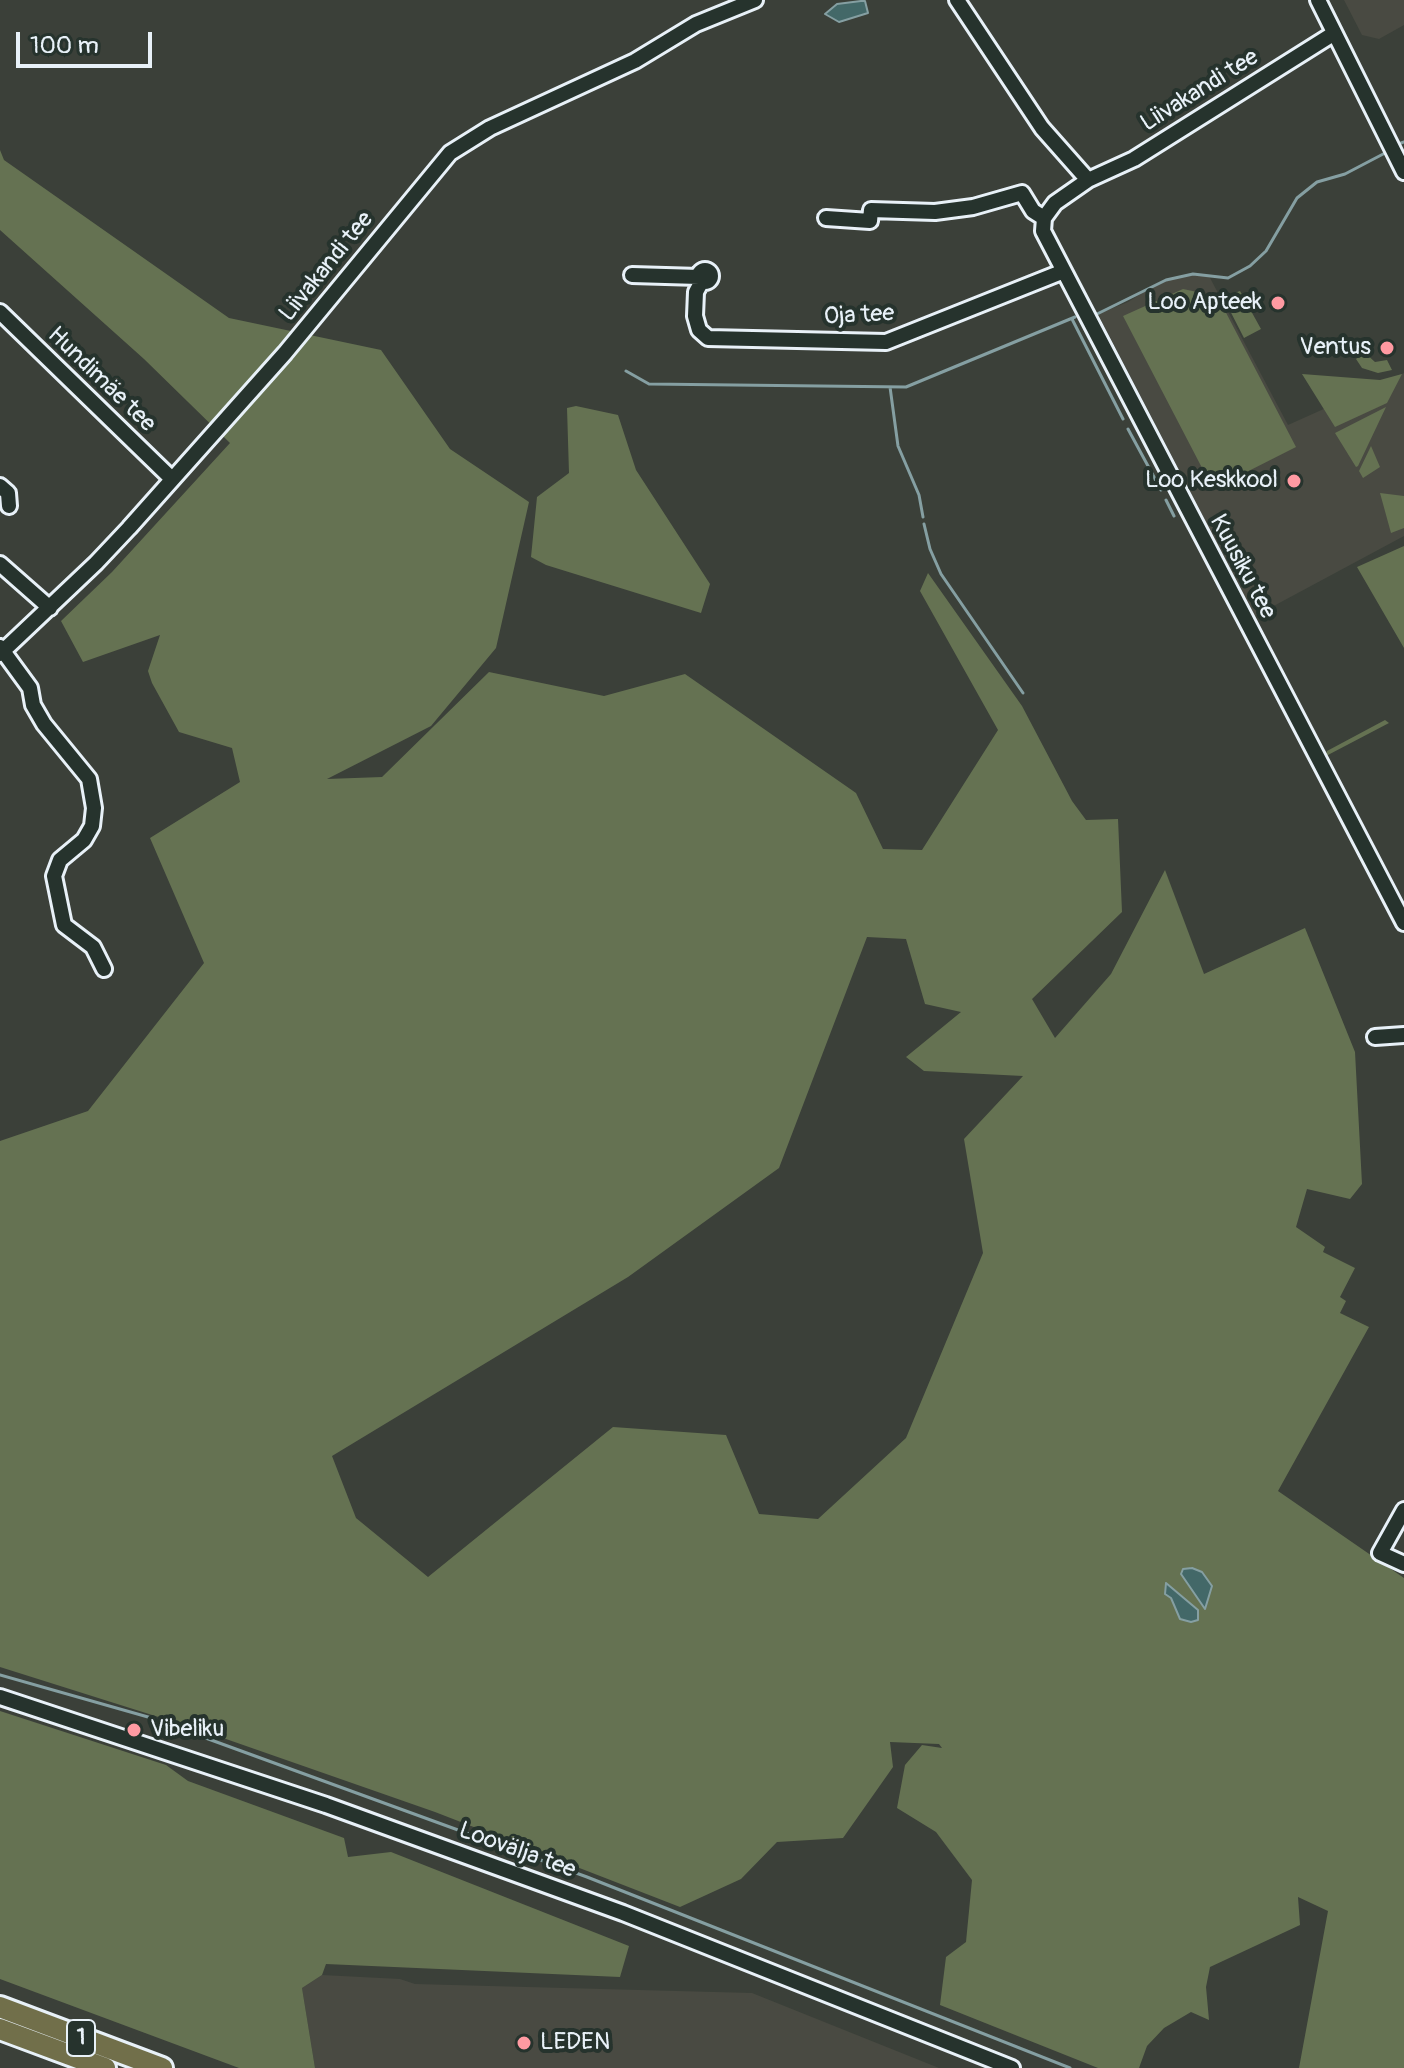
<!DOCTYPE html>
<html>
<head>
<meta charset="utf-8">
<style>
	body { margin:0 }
	#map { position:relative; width:1404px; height:2068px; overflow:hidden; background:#3b4039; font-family:Pangolin,sans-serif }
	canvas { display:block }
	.scale { position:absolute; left:16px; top:32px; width:136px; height:36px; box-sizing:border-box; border:4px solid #e8f1f8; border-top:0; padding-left:10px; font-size:24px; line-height:28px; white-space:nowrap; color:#e8f1f8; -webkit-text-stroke:6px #26332d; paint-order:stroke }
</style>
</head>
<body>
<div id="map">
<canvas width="1404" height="2068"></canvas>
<div class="scale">100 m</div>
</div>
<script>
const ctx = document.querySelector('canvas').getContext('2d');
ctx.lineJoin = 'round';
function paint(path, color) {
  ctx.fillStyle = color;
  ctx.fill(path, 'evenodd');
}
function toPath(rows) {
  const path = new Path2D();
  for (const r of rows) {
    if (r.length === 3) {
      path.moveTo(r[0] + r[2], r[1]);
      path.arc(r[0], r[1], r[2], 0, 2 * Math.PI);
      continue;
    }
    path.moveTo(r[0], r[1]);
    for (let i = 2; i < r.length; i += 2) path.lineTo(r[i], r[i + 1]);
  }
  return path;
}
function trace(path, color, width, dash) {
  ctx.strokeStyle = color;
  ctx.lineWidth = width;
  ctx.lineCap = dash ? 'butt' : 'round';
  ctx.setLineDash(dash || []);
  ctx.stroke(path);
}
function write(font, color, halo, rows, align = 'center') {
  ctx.font = font + ' Pangolin,sans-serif';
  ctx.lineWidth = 8;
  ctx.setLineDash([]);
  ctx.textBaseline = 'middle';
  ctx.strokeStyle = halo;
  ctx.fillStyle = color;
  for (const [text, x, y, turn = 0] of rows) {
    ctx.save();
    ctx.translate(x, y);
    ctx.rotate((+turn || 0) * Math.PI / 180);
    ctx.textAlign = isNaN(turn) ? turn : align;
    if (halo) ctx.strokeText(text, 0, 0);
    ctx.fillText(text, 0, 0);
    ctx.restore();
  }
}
const built = toPath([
	[1344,0,1404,0,1404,25,1379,39,1362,35],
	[1197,274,1209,276,1288,425,1404,373,1404,536,1255,616,1098,314,1128,302,1161,281],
	[322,1975,400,1979,415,1984,752,1993,939,2068,315,2068,302,1988]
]);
const green = toPath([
	[0,150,4,160,229,318,381,350,450,449,529,502,496,648,431,726,327,779,382,777,489,672,604,696,685,674,856,793,883,849,922,850,998,730,920,591,928,573,1022,706,1072,801,1086,820,1118,819,1122,912,1032,999,1055,1038,1111,974,1165,870,1204,974,1305,928,1355,1052,1362,1184,1350,1199,1307,1189,1296,1227,1325,1247,1323,1252,1355,1268,1340,1297,1346,1301,1340,1313,1369,1327,1278,1491,1404,1578,1404,2068,1299,2068,1328,1911,1298,1897,1300,1925,1210,1967,1206,1987,1209,2020,1191,2012,1164,2028,1147,2046,1139,2068,1098,2068,940,2005,946,1957,966,1942,972,1880,936,1832,897,1808,905,1765,922,1745,942,1748,939,1744,890,1742,893,1767,843,1838,777,1842,741,1879,680,1907,435,1812,206,1732,0,1667,0,1141,88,1111,204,963,150,838,240,782,232,748,179,732,152,683,148,671,160,635,83,662,61,621,112,572,230,443,144,359,0,230],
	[867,937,906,939,925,1004,961,1012,906,1057,924,1071,1023,1076,964,1139,983,1253,906,1438,818,1519,759,1514,726,1435,613,1427,428,1577,356,1518,332,1456,628,1277,779,1168],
	[1183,289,1207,294,1222,305,1296,447,1213,489,1123,316],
	[1240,291,1261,329,1244,338,1223,297],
	[1364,352,1375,362,1387,360,1392,370,1378,373,1362,368,1356,359],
	[1302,374,1380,380,1402,374,1387,403,1335,427],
	[576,406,618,415,636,470,710,584,701,613,546,565,531,557,537,497,569,473,567,408],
	[1386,407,1358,466,1356,467,1335,433],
	[1371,446,1380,467,1363,478,1359,471],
	[1380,493,1404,496,1404,528,1391,533],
	[1404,546,1404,648,1357,567],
	[1385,720,1389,723,1326,756,1327,751],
	[0,1711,166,1765,188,1781,344,1838,348,1857,391,1852,629,1946,620,1977,326,1964,322,1975,302,1988,315,2068,239,2068,0,1979]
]);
const water = toPath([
	[861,1,865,1,868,13,839,22,825,14,837,4,861,1],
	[1192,1568,1202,1572,1212,1586,1205,1609,1181,1574,1183,1569,1192,1568],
	[1166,1583,1198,1610,1198,1620,1191,1622,1180,1619,1171,1598,1165,1594,1166,1583]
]);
const stream = toPath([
	[1401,143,1404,142],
	[1095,315,1166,280,1193,274,1228,278,1250,266,1266,251,1297,198,1317,182,1345,174,1387,152],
	[1072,319,1123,419],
	[626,371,649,384,906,387,1075,317],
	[890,387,898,446,919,495,923,517],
	[1128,429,1161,490],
	[1166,500,1174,516],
	[924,524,930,549,941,574,1023,693],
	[0,1675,148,1717,587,1877,1070,2068]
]);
const minor = toPath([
	[957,0,1042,128,1088,180],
	[1318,0,1404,172],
	[1333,34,1134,159,1088,180,1055,203,1044,218,1043,231,1404,923],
	[826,218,870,221,871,210,935,212,973,207,1022,193,1033,211,1044,218],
	[705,276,6],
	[632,275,699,277],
	[702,281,696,292,695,316,699,330,708,338,886,342,1064,271],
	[0,312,172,479],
	[0,486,8,493,9,506],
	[0,564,50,608],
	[0,647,30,688,33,705,44,724,89,779,94,808,92,826,84,840,60,860,54,876,64,925,93,947,104,969],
	[0,654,96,563,129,528,285,353,450,153,490,128,635,61,696,24,755,0],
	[1375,1037,1404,1035],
	[1404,1510,1380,1553,1404,1564],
	[0,1697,326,1805,623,1913,1012,2068]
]);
const highway = toPath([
	[0,2007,162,2068],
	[0,2029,105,2068]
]);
const markers = [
	[1278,303,8,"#ff9aa2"],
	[1387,348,8,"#ff9aa2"],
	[1294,481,8,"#ff9aa2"],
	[134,1730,8,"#ff9aa2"],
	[524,2043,8,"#ff9aa2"]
];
const shields = [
	[81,2038,28]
];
const shieldNames = [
	["1",81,2038]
];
const streetNames = [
	["Liivakandi tee",1200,91,-32],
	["Liivakandi tee",327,267,-51],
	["Oja tee",859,316,-3],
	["Hundimäe tee",101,380,44],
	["Kuusiku tee",1242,567,62],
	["Loovälja tee",517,1851,20]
];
const poiNames = [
	["Loo Apteek",1262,303],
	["Ventus",1371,348],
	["Loo Keskkool",1278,481],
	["Vibeliku",150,1730,"left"],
	["LEDEN",540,2043,"left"]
];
paint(built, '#494a42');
paint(green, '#657252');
paint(water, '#436868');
trace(water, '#859fa2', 2);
trace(stream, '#859fa2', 3);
trace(minor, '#e8f1f8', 20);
trace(highway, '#e8f1f8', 26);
trace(minor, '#26332d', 14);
trace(highway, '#716f4a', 20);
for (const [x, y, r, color] of markers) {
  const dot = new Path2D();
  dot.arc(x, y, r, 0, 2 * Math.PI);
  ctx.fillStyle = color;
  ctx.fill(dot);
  trace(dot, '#26332d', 3);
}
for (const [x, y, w] of shields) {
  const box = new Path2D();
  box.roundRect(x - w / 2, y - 18, w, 36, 6);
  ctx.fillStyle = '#26332d';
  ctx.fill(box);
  trace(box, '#e8f1f8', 2);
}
write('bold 22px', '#e8f1f8', null, shieldNames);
write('24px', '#e8f1f8', '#26332d', streetNames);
write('24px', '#e8f1f8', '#26332d', poiNames, 'right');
</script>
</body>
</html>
